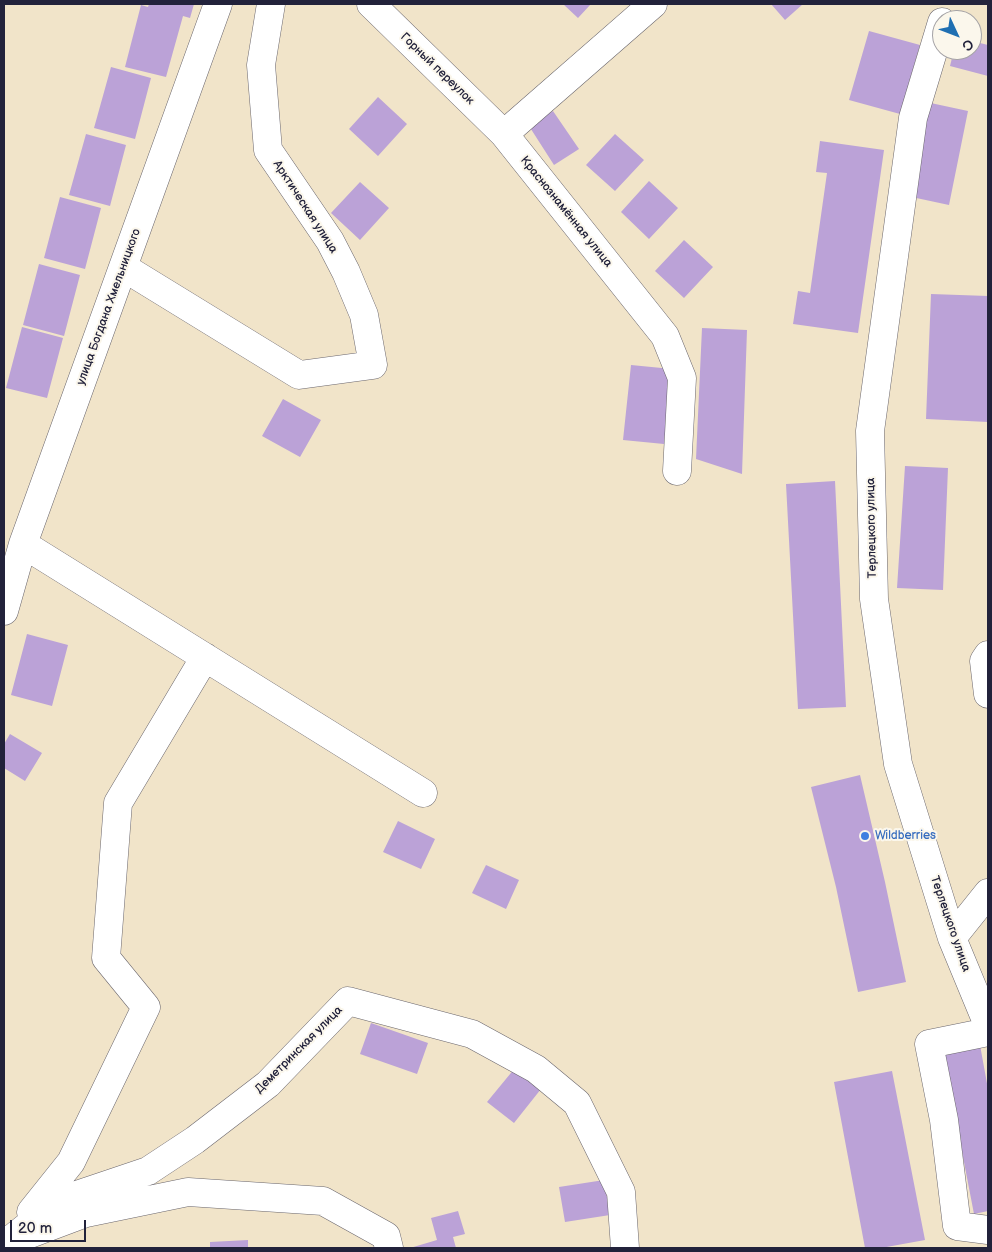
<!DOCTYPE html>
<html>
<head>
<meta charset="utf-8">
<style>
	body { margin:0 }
	#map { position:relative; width:992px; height:1252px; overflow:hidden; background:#f1e4c9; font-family:"Balsamiq Sans",sans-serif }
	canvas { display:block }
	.frame { position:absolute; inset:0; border:5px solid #22223b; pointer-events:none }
	.north { position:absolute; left:932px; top:10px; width:50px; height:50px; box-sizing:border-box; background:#fbf7ec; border:1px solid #a4a2a5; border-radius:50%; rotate:133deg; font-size:14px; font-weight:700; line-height:20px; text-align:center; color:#22223b }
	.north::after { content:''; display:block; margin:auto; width:18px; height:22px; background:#1f6fb2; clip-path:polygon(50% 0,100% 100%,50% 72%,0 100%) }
	.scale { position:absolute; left:10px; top:1220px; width:76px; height:22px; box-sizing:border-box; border:2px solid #22223b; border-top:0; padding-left:6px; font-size:15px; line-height:18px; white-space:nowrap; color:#22223b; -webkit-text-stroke:4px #fbf7ec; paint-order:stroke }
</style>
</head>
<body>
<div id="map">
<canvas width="992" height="1252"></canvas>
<div class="frame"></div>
<div class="north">С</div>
<div class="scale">20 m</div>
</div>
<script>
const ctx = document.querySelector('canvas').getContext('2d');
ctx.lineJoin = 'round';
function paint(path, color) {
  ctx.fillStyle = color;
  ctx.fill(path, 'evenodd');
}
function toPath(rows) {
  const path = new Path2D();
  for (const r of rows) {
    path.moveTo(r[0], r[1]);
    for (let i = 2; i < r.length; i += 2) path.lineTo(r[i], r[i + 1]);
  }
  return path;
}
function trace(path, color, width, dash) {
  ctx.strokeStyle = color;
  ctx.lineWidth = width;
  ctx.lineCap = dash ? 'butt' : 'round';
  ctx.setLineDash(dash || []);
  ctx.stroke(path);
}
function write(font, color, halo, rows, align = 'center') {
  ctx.font = font + ' "Balsamiq Sans",sans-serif';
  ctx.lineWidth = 4;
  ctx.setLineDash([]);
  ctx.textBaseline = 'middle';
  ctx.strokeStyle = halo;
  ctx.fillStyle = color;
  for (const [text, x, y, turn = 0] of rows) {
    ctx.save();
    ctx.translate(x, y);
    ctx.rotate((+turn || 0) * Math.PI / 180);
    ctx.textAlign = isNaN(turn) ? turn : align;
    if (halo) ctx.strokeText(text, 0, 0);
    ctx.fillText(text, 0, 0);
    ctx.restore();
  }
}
const building = toPath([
	[149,4,194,4,190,18,183,16,166,77,125,67,141,5,148,7],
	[563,4,591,4,578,18],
	[771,4,803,4,785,20],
	[869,31,920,45,900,114,849,100],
	[972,41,988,45,988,76,950,66,954,50,972,50],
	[111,67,151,78,135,139,94,128],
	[378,97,407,124,378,156,349,129],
	[926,102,968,111,949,205,907,196],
	[553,111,579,149,554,165,529,126],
	[86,134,126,145,110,206,69,195],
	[615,134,644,160,615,191,586,165],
	[820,141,884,150,858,333,793,324,798,291,810,293,827,173,816,172],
	[649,181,678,208,649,239,621,212],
	[360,182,389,208,360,240,331,213],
	[60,197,101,208,85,269,44,258],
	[684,240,713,267,684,298,655,271],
	[39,264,80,275,64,336,23,325],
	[931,294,988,296,988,422,926,419],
	[22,327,63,338,47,398,6,388],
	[702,328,747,330,742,474,696,459],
	[631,365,672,369,664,444,623,440],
	[283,399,321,420,300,457,262,436],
	[905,466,948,468,943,590,897,588],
	[835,481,846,707,798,709,786,484],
	[27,634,68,645,52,706,11,695],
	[10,734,42,753,25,781,4,768,4,744],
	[860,775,885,882,906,982,858,992,836,887,811,787],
	[398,821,435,839,421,869,383,852],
	[486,865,519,880,506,909,472,893],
	[371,1023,428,1043,417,1074,360,1054],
	[980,1045,988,1089,988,1211,974,1214,943,1053],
	[515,1068,541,1089,514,1123,487,1102],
	[892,1071,925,1240,881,1248,865,1248,834,1082],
	[604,1180,610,1215,565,1222,559,1187],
	[458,1211,465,1234,453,1237,456,1248,410,1248,437,1240,431,1218],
	[248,1240,248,1248,210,1248,210,1242]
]);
const minor = toPath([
	[371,4,504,134,665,336,682,378,677,471],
	[942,22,913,118,870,431,874,599,898,764,952,938,988,1025],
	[504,134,653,4],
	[123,267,299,375,373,365,364,315,346,272,330,241,268,150,261,65,271,4],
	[23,544,423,793],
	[4,611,23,544,218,4],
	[988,655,984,661,988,694],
	[952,938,988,893],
	[988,1032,929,1044,944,1120,957,1226,988,1230],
	[31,1212,71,1162,146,1007,106,958,118,803,205,657],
	[30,1234,86,1213,188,1192,323,1201,386,1236,389,1248],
	[4,1245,59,1201,148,1171,195,1140,268,1084,348,1001,472,1034,536,1069,577,1103,621,1192,625,1248]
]);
const markers = [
	[865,836,5,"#3f7fe0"]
];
const streetNames = [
	["Горный переулок",437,69,44],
	["Арктическая улица",305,207,57],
	["Краснознамённая улица",566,212,51],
	["улица Богдана Хмельницкого",109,307,-70],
	["Терлецкого улица",872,528,-91],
	["Терлецкого улица",950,924,71],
	["Деметринская улица",299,1050,-45]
];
const shopNames = [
	["Wildberries",875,836]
];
paint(building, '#bba2d7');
trace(minor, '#6a666d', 29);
trace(minor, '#fff', 28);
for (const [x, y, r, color] of markers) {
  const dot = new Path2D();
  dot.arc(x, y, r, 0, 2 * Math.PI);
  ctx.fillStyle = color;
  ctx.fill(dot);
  trace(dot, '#fbf7ec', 2);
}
write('12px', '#22223b', '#fbf7ec', streetNames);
write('12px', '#366cbe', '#fbf7ec', shopNames, 'left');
</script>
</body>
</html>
